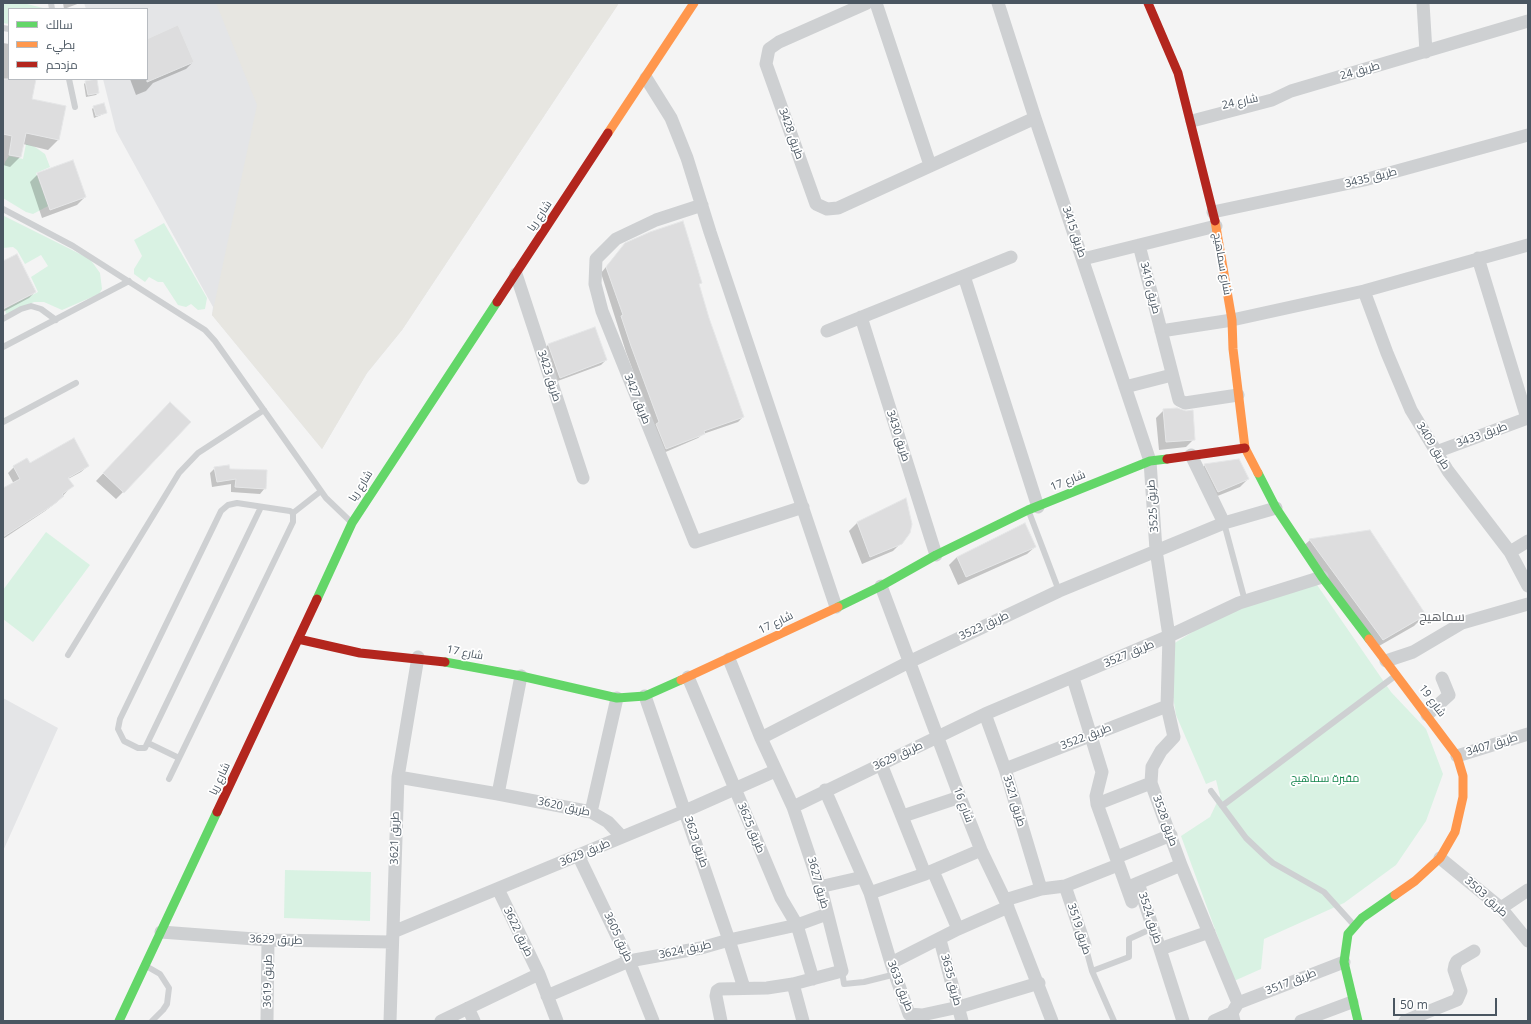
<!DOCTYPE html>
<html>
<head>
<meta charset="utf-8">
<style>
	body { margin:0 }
	#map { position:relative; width:1531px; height:1024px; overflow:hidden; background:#f4f4f4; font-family:"Open Sans",Cairo,sans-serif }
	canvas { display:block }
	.frame { position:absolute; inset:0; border:4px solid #4a5661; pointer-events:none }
	.legend { position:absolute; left:8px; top:8px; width:140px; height:72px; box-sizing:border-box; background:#fff; border:1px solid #b7bbc0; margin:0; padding:5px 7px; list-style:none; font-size:12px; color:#4a5661 }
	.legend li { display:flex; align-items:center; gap:8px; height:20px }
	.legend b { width:20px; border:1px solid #b7bbc0 }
	.scale { position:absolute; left:1393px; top:998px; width:104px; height:18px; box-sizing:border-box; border:2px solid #4a5661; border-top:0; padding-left:5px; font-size:12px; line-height:14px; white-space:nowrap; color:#4a5661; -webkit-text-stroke:3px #fff; paint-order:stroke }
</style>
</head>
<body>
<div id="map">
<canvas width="1531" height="1024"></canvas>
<div class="frame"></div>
<ul class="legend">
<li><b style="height:5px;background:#63d668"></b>سالك</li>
<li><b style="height:5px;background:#ff974d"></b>بطيء</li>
<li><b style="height:5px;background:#b3261e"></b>مزدحم</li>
</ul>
<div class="scale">50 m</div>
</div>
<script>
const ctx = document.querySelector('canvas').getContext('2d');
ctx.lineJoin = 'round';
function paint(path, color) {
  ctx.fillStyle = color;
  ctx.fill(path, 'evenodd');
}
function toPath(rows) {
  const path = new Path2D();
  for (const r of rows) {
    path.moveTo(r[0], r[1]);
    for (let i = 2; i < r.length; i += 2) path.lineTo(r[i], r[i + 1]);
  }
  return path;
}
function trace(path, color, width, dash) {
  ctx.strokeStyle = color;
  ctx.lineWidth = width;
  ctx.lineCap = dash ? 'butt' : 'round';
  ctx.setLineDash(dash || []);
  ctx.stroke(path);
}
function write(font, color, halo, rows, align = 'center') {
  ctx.font = font + ' "Open Sans",Cairo,sans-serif';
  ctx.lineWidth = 3.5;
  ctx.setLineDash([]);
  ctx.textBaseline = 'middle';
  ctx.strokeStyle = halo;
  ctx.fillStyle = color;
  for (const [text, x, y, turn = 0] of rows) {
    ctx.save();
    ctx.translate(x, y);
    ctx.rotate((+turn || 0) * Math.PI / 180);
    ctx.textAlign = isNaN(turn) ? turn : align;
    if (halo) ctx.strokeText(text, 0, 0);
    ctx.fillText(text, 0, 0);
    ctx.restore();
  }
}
const airport = toPath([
	[84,3,619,3,402,330,367,373,322,449,212,315,213,307,116,131,103,79,147,79,147,9,86,9],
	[3,698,58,728,3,851]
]);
const green = toPath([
	[3,3,23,3,47,9,9,9,9,24,3,23],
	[26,144,35,147,45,154,50,167,36,173,48,206,33,214,26,212,3,198,3,171,5,162,9,156,23,159],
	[4,216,90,259,100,273,102,289,99,294,62,310,44,302,34,302,6,314,5,309,38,292,31,277,48,266,41,255,25,264,17,250,13,247,3,248],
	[164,223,207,298,205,309,198,310,191,304,186,307,178,305,163,282,158,282,149,277,145,282,134,274,134,269,142,256,134,240],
	[46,532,90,565,33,642,3,619,3,590],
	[1315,582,1391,692,1426,729,1443,774,1426,821,1396,865,1344,903,1264,939,1261,969,1234,981,1181,836,1210,817,1220,796,1216,780,1206,784,1176,715,1165,649,1212,620,1269,594],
	[285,870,371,872,370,921,284,918]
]);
const sand = toPath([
	[216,3,619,3,402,330,367,373,322,449,212,315,257,105]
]);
const shadow = toPath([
	[63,3,80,3,64,9],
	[3,43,9,44,9,79,35,79,31,100,58,140,48,150,23,144,20,157,10,167,3,165],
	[147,46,193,62,186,69,153,83,146,91,136,95,130,79,147,79],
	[86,82,98,93,96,95,86,97,84,84],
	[94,107,106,113,94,118,92,109],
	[38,174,85,197,77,205,42,218,30,182],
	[620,250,701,282,698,285,708,318,743,417,738,422,703,434,698,438,661,454,654,427,626,352,601,273],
	[3,262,35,292,29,298,3,312],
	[594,328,606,360,601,365,555,382,543,350,548,345],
	[1164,410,1186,412,1194,439,1186,447,1159,450,1156,418],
	[162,411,123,492,116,499,96,481],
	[30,464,88,466,81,472,68,479,72,486,57,502,45,511,3,539,3,489,14,484,8,473,14,467],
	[1205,465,1248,479,1240,487,1210,499,1197,473],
	[215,468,229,470,265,488,260,494,231,492,231,484,212,487,210,473],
	[905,499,901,543,893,551,862,564,849,531,857,523],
	[1310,540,1425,615,1414,626,1372,650,1299,550],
	[1035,547,1027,554,958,585,949,565,957,557]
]);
const building = toPath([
	[178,25,194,62,147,82,147,39,178,25],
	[3,79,36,79,32,99,66,106,59,140,26,133,21,157,9,155,12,136,3,134,3,79],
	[97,79,99,93,88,95,85,81,97,79],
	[104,103,107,113,96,116,93,106,104,103],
	[73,160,86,197,50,210,37,173,73,160],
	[683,221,702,283,699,284,709,318,744,417,704,431,705,434,666,449,656,424,659,422,631,346,621,316,623,315,606,267,625,243,650,232,683,221],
	[17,254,36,292,3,309,3,261,17,254],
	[595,327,607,360,560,378,548,344,595,327],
	[170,402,191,422,124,493,103,473,170,402],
	[1177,408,1186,411,1193,410,1195,440,1166,442,1163,409,1177,408],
	[74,438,89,466,68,478,74,486,62,494,64,496,53,505,3,537,3,488,20,479,13,466,27,458,30,463,74,438],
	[1239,459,1249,479,1218,492,1204,464,1239,459],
	[229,465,230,469,267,470,266,489,235,487,236,479,217,482,214,467,229,465],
	[906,498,912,524,910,533,902,544,870,557,857,522,906,498],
	[1025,523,1036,547,966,577,957,557,1025,523],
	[1370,530,1426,615,1383,640,1309,539,1370,530]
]);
const lane = toPath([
	[51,3,52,9],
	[3,28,9,29],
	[69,79,75,107],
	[3,209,73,246,205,330,215,341,326,498,350,521],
	[3,319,21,309,31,306,41,309,56,320],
	[3,347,129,281],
	[3,422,76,383],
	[1029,512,1059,591],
	[293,513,321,491],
	[1224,523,1245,601],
	[68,655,179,473,198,453,264,410],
	[148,743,179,758],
	[169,779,293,522,293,513,290,511,237,503,228,505,221,511,120,719,118,729,124,741,138,748,145,748,261,507],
	[1211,791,1246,838,1266,857,1273,863,1324,892,1353,924],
	[1222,806,1395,676],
	[1085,945,1092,971,1114,1021],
	[146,966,160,974,169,988,167,1004,163,1010,152,1021],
	[842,971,844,984,864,982,896,974],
	[1092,971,1129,957,1129,939,1153,928]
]);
const street = toPath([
	[867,3,779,42,769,49,766,64,816,204,827,209,838,208,1035,118],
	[876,3,930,165],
	[998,3,1035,118,1150,461,1156,550,1169,636,1167,706,1174,737,1161,751,1152,767,1151,783,1181,865,1238,1003],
	[1423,3,1426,52],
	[646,78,671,118,687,158,710,232,836,607],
	[1192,121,1272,100,1291,91,1528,21],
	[702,205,656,220,616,239,596,259,595,284,602,311,695,542,803,507],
	[1213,212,1364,180,1528,135],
	[1139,245,1179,400,1185,403,1238,395],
	[1478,258,1527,418],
	[1083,259,1216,226],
	[516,274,583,478],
	[964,276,1038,507],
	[1364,291,1387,353,1411,410,1448,471,1510,552,1528,586],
	[861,317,936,555],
	[827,331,1011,257],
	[1161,331,1232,320,1364,291,1528,245],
	[1125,387,1172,375],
	[1436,452,1528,418],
	[1191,455,1224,523],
	[1510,552,1528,541],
	[881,586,960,797,981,850,1005,900,1052,1021],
	[1386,661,1413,652,1462,623,1528,604],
	[688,677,781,898,797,925,813,979],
	[1073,678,1102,772,1096,796,1097,804,1132,902],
	[645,696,729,940,744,988],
	[985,714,1005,769,1041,889],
	[1427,715,1449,695,1442,678],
	[761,738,909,662,1059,591,1224,523,1276,508],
	[1457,756,1528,734],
	[881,764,925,874],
	[1005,769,1167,706],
	[398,777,498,794,591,812,608,822,622,837],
	[825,790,870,893,891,963,909,1014,922,1015,959,1007,1039,983],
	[498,794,521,676],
	[1097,804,1151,783],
	[793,807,985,714,1169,636,1239,603,1322,577],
	[591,812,617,698],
	[903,816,960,797],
	[578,855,629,961,653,1021],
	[1117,857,1171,835],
	[1440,858,1501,908,1528,941],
	[933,871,958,929],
	[1138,883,1160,949,1209,932],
	[1065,886,1085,945],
	[1131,886,1181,865],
	[819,887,863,877],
	[498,889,539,974,557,1021],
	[870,893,925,874,981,850],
	[1005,900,1041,889,1065,886,1118,865],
	[1501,908,1528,890],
	[161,932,268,940,392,942],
	[393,932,685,811,775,771],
	[940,940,962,1021],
	[1160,949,1183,1021],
	[891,963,958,929,1008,907],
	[793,984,803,1021],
	[547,996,629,961,701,948,729,940,797,925,827,914],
	[1238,1003,1344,962],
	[468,1008,474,1021],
	[267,1021,268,940],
	[390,1021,398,777,418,657],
	[441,1021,539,974],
	[721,1021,716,996,717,991,720,989,767,988,793,984,842,971,823,896,793,807,761,738,729,659],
	[1214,1021,1232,1013],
	[1234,1021,1232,1013,1238,1003],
	[1301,1021,1352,1002],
	[1405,1021,1457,1000,1461,991,1454,970,1455,965,1457,961,1474,951]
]);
const fast = toPath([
	[1258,473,1276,508,1322,577,1369,639],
	[317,599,352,523,497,302],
	[838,607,881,586,936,555,1028,510,1150,461,1167,459],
	[445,662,521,676,617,698,645,696,681,680],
	[119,1021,217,812],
	[1358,1021,1344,962,1348,934,1362,918,1395,895]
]);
const slow = toPath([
	[608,133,694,3],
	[1215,221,1232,320,1233,349,1245,448,1258,473],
	[1369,639,1457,756,1463,776,1463,797,1455,832,1440,858,1415,881,1395,895],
	[681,680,838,607]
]);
const jam = toPath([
	[1148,3,1178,73,1215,221],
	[497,302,608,133],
	[1167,459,1245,448],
	[298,639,360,653,445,662],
	[217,812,317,599]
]);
const streetNames = [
	["طريق 24",1360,71,-16],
	["شارع 24",1240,102,-12],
	["طريق 3428",791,134,70],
	["طريق 3435",1371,178,-14],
	["شارع ريا",540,216,-56],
	["طريق 3415",1074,232,71],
	["شارع سماهيج",1222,264,80],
	["طريق 3416",1150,288,76],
	["طريق 3423",549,376,72],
	["طريق 3427",637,399,68],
	["طريق 3433",1482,435,-20],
	["طريق 3430",898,436,72],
	["طريق 3409",1433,446,58],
	["شارع 17",1068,481,-22],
	["شارع ريا",361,486,-58],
	["طريق 3525",1153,506,-94],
	["شارع 17",776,623,-26],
	["طريق 3523",984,626,-25],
	["شارع 17",465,653,11],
	["طريق 3527",1129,654,-23],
	["شارع 19",1432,701,53],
	["طريق 3522",1086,737,-21],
	["طريق 3407",1492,745,-17],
	["طريق 3629",898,756,-25],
	["شارع ريا",220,779,-65],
	["طريق 3521",1014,801,73],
	["شارع 16",963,805,69],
	["طريق 3620",564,807,12],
	["طريق 3528",1165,821,70],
	["طريق 3625",751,828,67],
	["طريق 3621",395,838,-89],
	["طريق 3623",696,842,71],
	["طريق 3629",585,853,-23],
	["طريق 3627",818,883,74],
	["طريق 3503",1486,897,42],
	["طريق 3524",1150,918,72],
	["طريق 3519",1079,929,72],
	["طريق 3622",518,932,64],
	["طريق 3605",618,937,65],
	["طريق 3629",276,940,2],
	["طريق 3624",685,950,-12],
	["طريق 3635",951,980,75],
	["طريق 3619",268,981,-89],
	["طريق 3517",1291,982,-21],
	["طريق 3633",900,986,69]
];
const parkNames = [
	["مقبرة سماهيج",1325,779]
];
const quarterNames = [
	["سماهيج",1442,617]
];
paint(airport, '#e4e5e7');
paint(green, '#d9f2e3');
paint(sand, '#e7e6e1');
paint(shadow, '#0003');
paint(building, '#ddddde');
trace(building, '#e5e6e7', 1);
trace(lane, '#ced0d2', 6);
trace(street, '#ced0d2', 13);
trace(fast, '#63d668', 9);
trace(slow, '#ff974d', 9);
trace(jam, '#b3261e', 9);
write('11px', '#4a5661', '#fff', streetNames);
write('11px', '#17864f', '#fff', parkNames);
write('13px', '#5f6368', '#fff', quarterNames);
</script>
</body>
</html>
